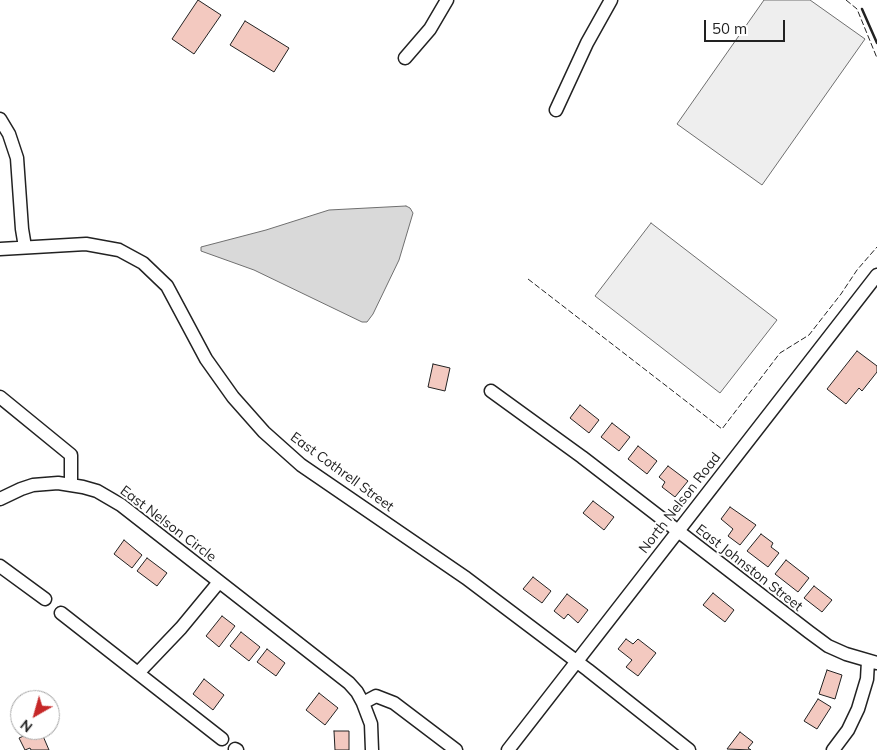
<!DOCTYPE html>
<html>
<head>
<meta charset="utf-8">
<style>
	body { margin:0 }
	#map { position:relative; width:877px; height:750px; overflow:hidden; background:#fff; font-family:Mulish,sans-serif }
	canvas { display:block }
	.north { position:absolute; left:10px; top:690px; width:50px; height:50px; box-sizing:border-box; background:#fff; border:1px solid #a7a7a7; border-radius:50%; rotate:218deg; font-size:14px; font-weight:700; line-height:20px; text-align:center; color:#222 }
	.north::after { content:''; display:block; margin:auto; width:18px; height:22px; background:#c62828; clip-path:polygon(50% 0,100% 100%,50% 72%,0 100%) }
	.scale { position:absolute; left:704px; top:20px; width:81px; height:22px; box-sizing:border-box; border:2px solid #222; border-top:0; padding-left:6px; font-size:15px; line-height:18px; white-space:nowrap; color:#222; -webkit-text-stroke:4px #fff; paint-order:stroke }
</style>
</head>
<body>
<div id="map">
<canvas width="877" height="750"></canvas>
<div class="north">N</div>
<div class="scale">50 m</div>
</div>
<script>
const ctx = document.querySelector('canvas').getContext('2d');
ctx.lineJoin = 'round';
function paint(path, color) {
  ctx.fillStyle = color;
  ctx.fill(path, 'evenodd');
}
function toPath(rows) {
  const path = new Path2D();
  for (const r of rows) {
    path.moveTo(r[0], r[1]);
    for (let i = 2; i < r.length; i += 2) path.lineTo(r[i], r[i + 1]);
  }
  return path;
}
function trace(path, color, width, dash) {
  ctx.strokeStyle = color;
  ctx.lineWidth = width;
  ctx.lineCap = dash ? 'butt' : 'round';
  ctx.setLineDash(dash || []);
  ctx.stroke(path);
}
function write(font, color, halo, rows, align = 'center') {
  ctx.font = font + ' Mulish,sans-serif';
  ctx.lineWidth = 4;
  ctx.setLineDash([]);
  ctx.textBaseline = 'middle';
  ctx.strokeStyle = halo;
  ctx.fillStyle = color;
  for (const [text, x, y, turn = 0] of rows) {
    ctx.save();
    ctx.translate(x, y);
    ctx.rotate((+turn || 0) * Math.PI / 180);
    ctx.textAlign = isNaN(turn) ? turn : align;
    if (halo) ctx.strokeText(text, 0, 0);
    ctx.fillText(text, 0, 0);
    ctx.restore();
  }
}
const green = toPath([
	[764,0,810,0,865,39,762,185,677,124,764,0],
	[651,223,777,320,720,393,595,296,651,223]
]);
const water = toPath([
	[406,206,410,208,413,213,399,260,373,314,367,322,362,322,254,270,201,251,201,247,266,230,329,210,406,206]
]);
const building = toPath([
	[198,0,221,15,194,54,172,39,198,0],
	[245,21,289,48,274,72,230,45,245,21],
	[857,351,877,366,877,372,862,391,859,388,846,404,827,389,857,351],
	[433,364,450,368,445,391,428,387,433,364],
	[580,405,599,420,589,433,570,418,580,405],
	[612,423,630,437,619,451,601,437,612,423],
	[638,446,657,461,647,474,628,459,638,446],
	[668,466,688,481,675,497,662,487,665,482,659,477,668,466],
	[593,501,614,517,604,530,583,513,593,501],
	[730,507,756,525,740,545,728,536,733,529,721,519,730,507],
	[761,534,773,543,771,547,779,553,768,567,747,551,761,534],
	[124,540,142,555,132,568,114,554,124,540],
	[147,558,167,573,157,586,137,571,147,558],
	[786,560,809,578,798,592,775,574,786,560],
	[533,577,551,591,542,603,523,589,533,577],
	[814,586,832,600,822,612,804,598,814,586],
	[713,593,734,610,725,622,703,605,713,593],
	[567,594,588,610,578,623,568,614,564,619,554,611,567,594],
	[222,616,235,626,219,647,206,636,222,616],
	[241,632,260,647,249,661,230,646,241,632],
	[626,639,633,644,638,639,656,653,638,676,626,667,632,660,618,649,626,639],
	[267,649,285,663,276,676,257,662,267,649],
	[827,670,842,675,835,699,819,694,827,670],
	[204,679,224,695,213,710,193,694,204,679],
	[319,693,338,708,325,725,306,710,319,693],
	[818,699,831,707,817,729,804,721,818,699],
	[334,731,349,731,349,750,335,750,334,731],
	[33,732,36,739,43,736,49,750,31,750,30,748,25,750,19,738,33,732],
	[740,732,753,742,748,748,751,750,727,749,740,732]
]);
const minor = toPath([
	[405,58,430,29,447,0],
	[556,110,587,43,611,0],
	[0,119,9,134,17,158,22,229,25,247],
	[0,249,86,244,119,250,143,263,167,286,206,359,233,397,264,432,301,465,466,578,588,670,689,750],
	[491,391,582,457,809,632,828,646,846,654,877,663],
	[0,397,71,455,71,484],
	[0,499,21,489,33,485,58,483,83,487,97,491,121,505,349,683,357,692,363,703,371,724,372,750],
	[0,566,45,599],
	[61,613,222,739],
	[138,673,181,628,219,582],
	[363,703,376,696,394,703,456,750],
	[235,749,237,750],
	[508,750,877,275],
	[833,750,848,730,858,709,867,679,868,661]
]);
const fence = toPath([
	[846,0,857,9,877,58],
	[528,279,722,429,780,353,809,335,841,294,857,270,877,247]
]);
const wall = toPath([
	[862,9,877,43]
]);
const streetNames = [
	["East Cothrell Street",342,472,36],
	["North Nelson Road",680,503,-52],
	["East Nelson Circle",168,524,37],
	["East Johnston Street",749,568,38]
];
paint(green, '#eee');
trace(green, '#6f6f6f', 1);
paint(water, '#d9d9d9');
trace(water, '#6f6f6f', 1);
paint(building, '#f3c9c0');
trace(building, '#222', 1);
trace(minor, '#222', 15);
trace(minor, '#fff', 12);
trace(fence, '#222', 1, [6, 2.5]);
trace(wall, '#222', 2.5);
write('14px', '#222', '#fff', streetNames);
</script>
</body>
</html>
